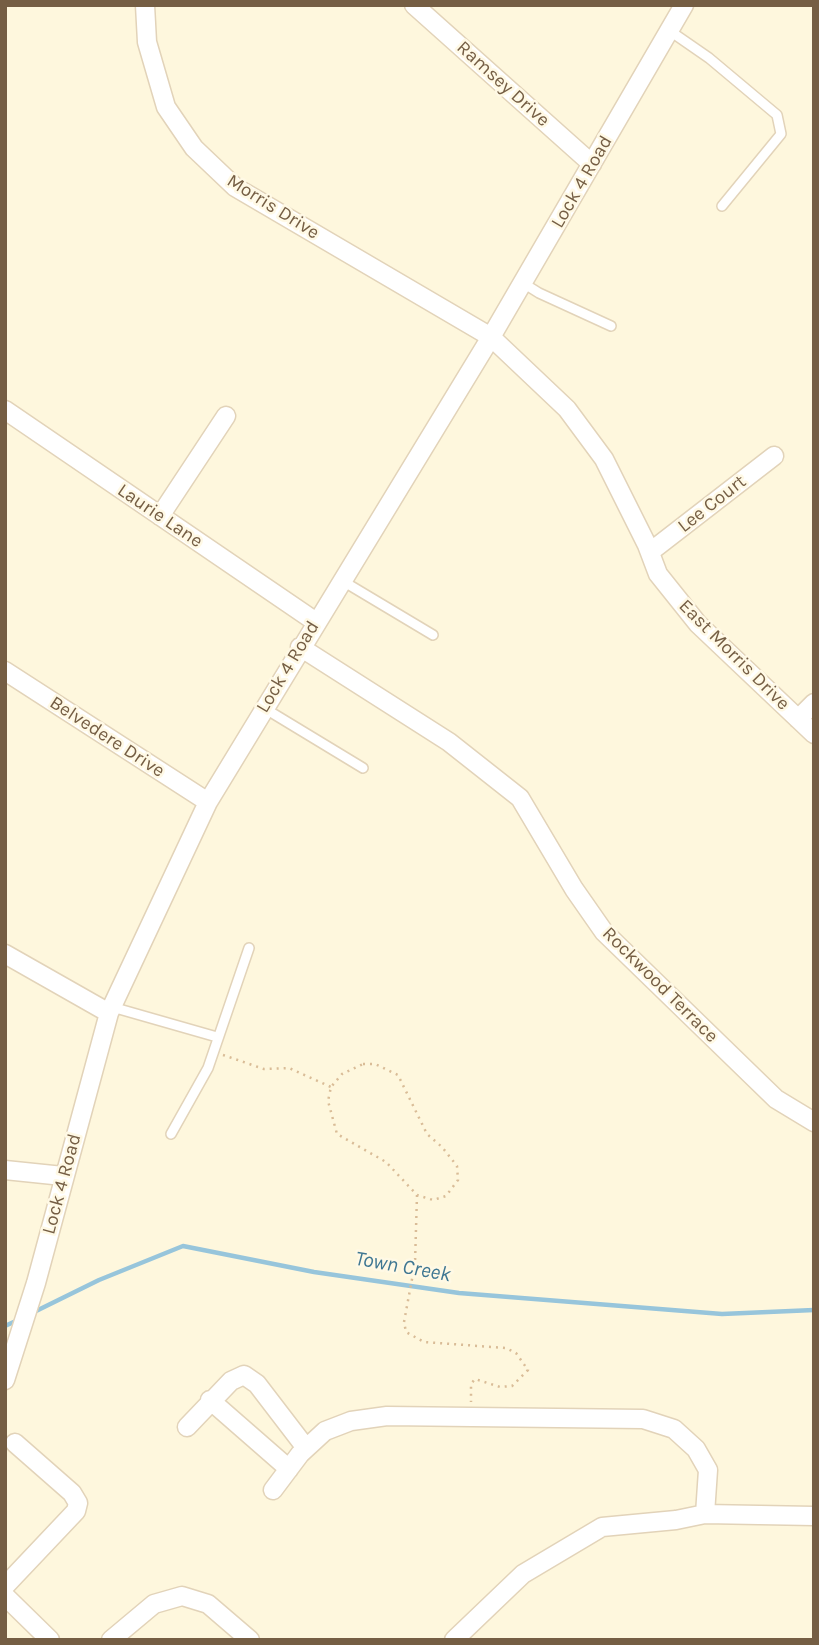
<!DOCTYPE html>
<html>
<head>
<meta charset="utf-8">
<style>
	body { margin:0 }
	#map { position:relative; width:819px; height:1645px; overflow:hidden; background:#fef7dd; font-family:Karla,sans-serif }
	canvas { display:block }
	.frame { position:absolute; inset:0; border:7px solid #755e44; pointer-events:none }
</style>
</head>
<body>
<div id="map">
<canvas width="819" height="1645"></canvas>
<div class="frame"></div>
</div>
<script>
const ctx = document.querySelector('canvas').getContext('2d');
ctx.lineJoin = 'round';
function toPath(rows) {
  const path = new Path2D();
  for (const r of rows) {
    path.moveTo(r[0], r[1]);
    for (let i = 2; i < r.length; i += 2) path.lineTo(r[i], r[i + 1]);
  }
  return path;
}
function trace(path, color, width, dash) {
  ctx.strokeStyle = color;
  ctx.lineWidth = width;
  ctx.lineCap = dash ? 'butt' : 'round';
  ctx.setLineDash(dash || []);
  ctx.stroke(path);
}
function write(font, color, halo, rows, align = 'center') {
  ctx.font = font + ' Karla,sans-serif';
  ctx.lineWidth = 5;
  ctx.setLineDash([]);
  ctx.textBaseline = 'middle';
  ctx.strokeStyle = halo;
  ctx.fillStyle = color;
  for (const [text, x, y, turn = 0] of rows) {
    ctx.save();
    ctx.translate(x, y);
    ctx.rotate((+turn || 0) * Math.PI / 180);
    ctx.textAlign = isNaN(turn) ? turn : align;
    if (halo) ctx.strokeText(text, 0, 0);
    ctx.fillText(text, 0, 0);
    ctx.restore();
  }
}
const stream = toPath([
	[32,1313,99,1280,183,1246,314,1272,459,1293,722,1314,814,1310],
	[5,1326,18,1320]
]);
const path = toPath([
	[223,1055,264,1069,289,1068,331,1087],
	[363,1064,375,1064,398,1075,427,1134,442,1147,457,1166,458,1180,446,1196,433,1200,417,1195,386,1162,337,1134,328,1101,331,1087,342,1074,363,1064],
	[417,1195,415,1263,404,1322,406,1332,424,1342,506,1348,516,1353,528,1370,512,1386,500,1387,475,1379,471,1384,471,1402]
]);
const service = toPath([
	[670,31,709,58,777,115,781,134,722,206],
	[523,283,539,293,611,326],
	[341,580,433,635],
	[264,708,363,768],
	[112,1007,217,1037],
	[171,1134,208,1068,249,948]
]);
const minor = toPath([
	[145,5,147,42,166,107,194,148,235,187,491,337,567,409,604,459,647,545,658,574,698,624,814,734],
	[414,5,592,164],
	[5,410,316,622],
	[160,516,226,416],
	[650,552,774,456],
	[300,647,449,742,520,798,574,889,604,932,776,1099,814,1122],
	[5,671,208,802],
	[798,719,814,703],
	[5,954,109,1013],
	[5,1170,63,1176],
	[5,1380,36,1283,109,1013,208,802,491,337,684,5],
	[210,1400,289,1469],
	[187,1427,231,1381,244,1375,257,1384,306,1448],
	[273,1490,300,1454,325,1431,351,1421,387,1416,643,1419,674,1429,696,1449,708,1470,705,1514],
	[5,1586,76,1511,78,1503,72,1493,15,1443],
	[5,1596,50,1640],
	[111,1640,154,1604,182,1596,208,1604,250,1640],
	[454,1640,523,1574,602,1527,676,1520,705,1514,814,1516]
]);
const streetNames = [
	["Ramsey Drive",503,84,42],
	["Lock 4 Road",582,182,-60],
	["Morris Drive",273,207,32],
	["Lee Court",712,504,-38],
	["Laurie Lane",160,516,34],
	["East Morris Drive",734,655,45],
	["Lock 4 Road",288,667,-59],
	["Belvedere Drive",107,737,33],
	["Rockwood Terrace",660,985,45],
	["Lock 4 Road",62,1184,-75]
];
const waterNames = [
	["Town Creek",403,1267,10]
];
trace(stream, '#97c5db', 4.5);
trace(service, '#e2d3b9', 12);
trace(minor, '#e2d3b9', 21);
trace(path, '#d9bc97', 2.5, [2, 5]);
trace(service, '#fff', 9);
trace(minor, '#fff', 18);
write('19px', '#755e44', '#fff9e5', streetNames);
write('italic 21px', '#3f7792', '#fff9e5', waterNames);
</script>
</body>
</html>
